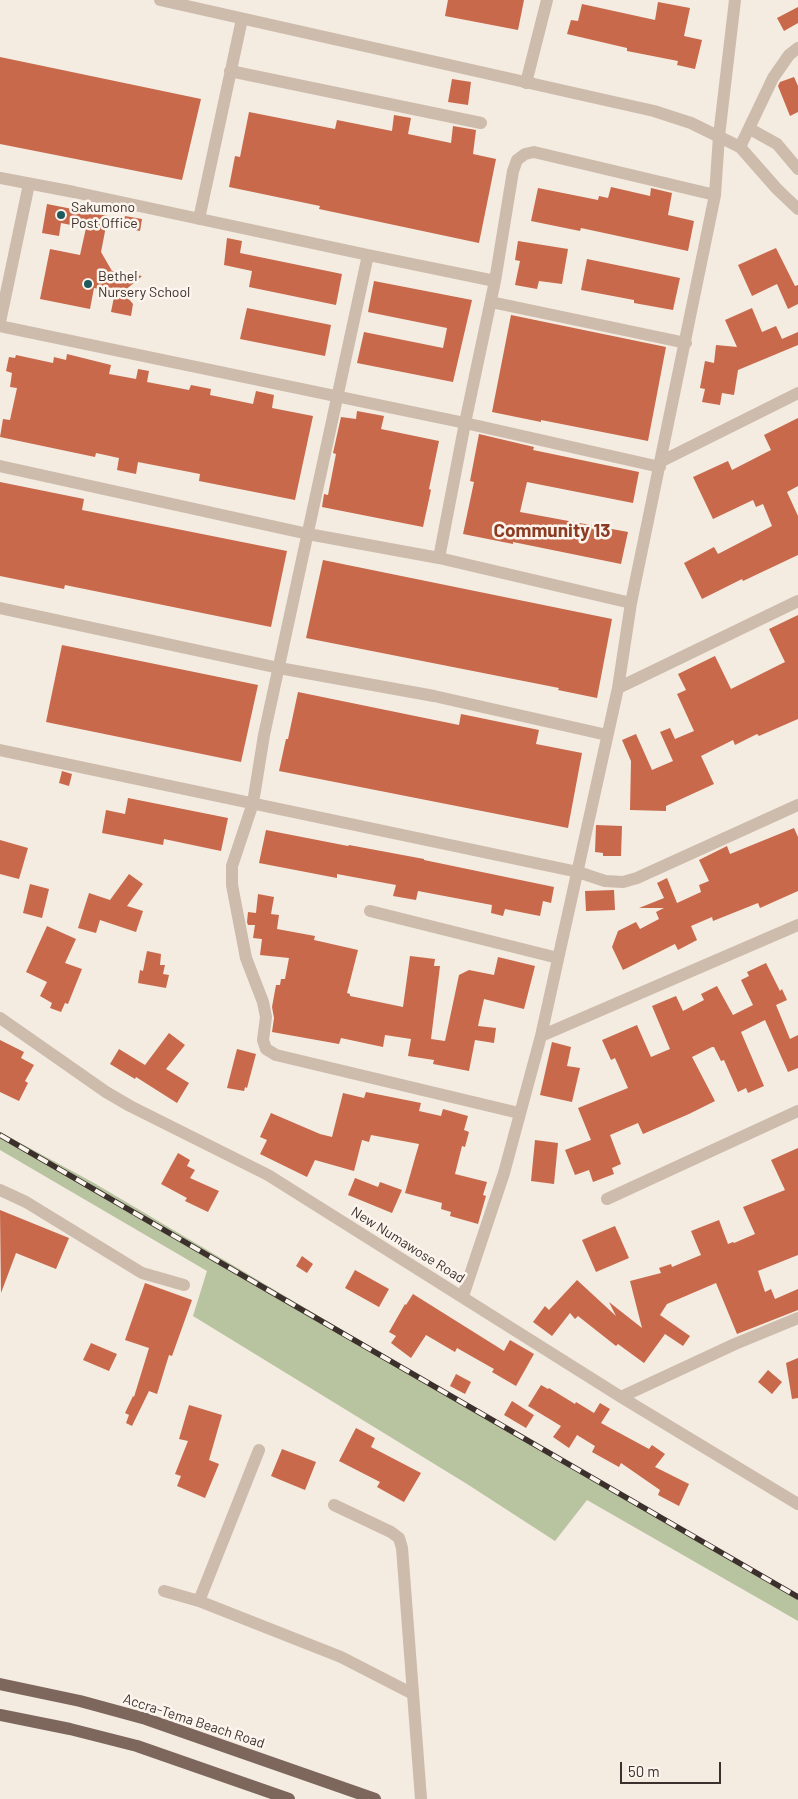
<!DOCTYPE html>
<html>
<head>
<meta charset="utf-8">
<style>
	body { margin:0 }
	#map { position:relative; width:798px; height:1799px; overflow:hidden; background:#f4ebe1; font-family:Barlow,sans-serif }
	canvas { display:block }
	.scale { position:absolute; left:620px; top:1762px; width:101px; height:22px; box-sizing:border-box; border:2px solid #3b302b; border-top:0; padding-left:6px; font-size:15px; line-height:18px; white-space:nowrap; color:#3b302b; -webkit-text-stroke:4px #fbf5ee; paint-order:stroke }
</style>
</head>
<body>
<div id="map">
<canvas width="798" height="1799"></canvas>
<div class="scale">50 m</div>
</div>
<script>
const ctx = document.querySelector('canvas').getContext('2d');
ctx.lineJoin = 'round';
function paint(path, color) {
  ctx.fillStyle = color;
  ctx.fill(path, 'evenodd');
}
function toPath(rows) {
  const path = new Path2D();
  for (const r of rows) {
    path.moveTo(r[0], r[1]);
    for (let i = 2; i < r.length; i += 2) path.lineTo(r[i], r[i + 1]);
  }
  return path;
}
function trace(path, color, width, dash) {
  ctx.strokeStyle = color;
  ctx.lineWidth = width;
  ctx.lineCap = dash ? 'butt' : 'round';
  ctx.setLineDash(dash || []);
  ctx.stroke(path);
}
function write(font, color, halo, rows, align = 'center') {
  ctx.font = font + ' Barlow,sans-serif';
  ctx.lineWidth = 5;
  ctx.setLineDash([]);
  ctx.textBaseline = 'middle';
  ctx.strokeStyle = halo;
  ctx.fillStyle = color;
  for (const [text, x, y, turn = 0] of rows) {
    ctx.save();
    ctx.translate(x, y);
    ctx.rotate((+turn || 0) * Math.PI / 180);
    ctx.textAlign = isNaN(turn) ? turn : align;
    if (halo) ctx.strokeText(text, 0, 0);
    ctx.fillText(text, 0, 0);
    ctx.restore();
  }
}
const green = toPath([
	[0,1132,94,1183,366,1344,541,1451,798,1600,798,1621,587,1500,555,1541,467,1484,193,1316,207,1271,0,1150]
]);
const building = toPath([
	[448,0,524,0,518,30,445,16],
	[658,2,690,8,684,36,702,40,695,69,677,65,678,61,627,51,627,48,567,34,571,20,578,21,582,4,655,20],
	[798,7,798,23,784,31,777,18],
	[0,57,201,99,182,180,0,144],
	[794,77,798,86,798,112,790,116,778,86,780,82],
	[452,79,471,82,468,105,448,102],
	[249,112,335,129,337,120,392,131,394,115,411,118,408,134,451,143,453,126,476,130,473,154,496,159,479,243,319,209,320,206,229,187,235,156,240,157],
	[611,187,650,196,651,188,672,193,668,215,694,221,688,251,581,228,580,231,531,221,538,188,598,200,599,196,608,198],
	[47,204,108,216,101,252,112,271,142,276,123,292,133,304,131,316,111,312,115,292,94,288,90,309,40,299,50,249,80,255,86,228,61,223,59,236,42,233],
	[125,216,142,219,140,231,122,227],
	[227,238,242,241,240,253,342,274,336,305,249,287,252,271,224,265],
	[518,241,568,249,562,284,539,281,537,289,515,285,520,261,515,260],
	[776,248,795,286,798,285,798,304,788,309,777,284,752,296,738,265],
	[587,259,680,278,673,310,634,303,634,300,581,290],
	[374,281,472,300,453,382,357,363,364,332,443,348,447,328,368,312],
	[247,308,331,325,325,356,240,339],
	[752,308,762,332,776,326,782,339,798,332,798,345,738,370,734,395,722,393,720,405,702,402,705,389,700,388,705,361,714,363,716,345,737,347,725,320],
	[511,315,666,347,648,441,541,420,541,422,492,412],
	[67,354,111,365,109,374,136,379,138,369,149,371,147,382,189,390,191,385,211,389,210,395,253,404,256,391,274,395,272,408,313,416,295,500,199,481,200,474,138,462,136,474,117,470,119,458,96,453,95,457,0,437,3,419,10,420,17,388,10,387,12,373,6,371,9,357,15,358,16,355,53,363,54,357,66,360],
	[357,411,384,416,381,429,439,441,429,489,431,490,423,527,322,507,324,494,328,495,336,454,333,453,341,417,356,419],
	[798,418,798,486,787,492,798,516,798,555,743,581,742,579,702,599,684,563,714,547,718,554,772,526,763,504,756,507,753,500,713,519,693,477,728,461,732,470,771,450,764,435],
	[479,434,534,447,533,450,639,472,633,503,527,482,520,512,628,532,621,564,513,542,513,544,463,534,474,482,470,481],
	[0,482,84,499,82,510,287,551,271,627,65,585,64,589,0,576],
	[323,560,612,619,597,698,558,690,559,688,306,638],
	[798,615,798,719,759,736,757,734,735,745,733,740,701,756,714,784,666,806,666,811,630,810,631,761,622,740,636,734,652,770,673,761,660,732,670,728,675,739,694,731,677,694,686,690,678,674,715,656,731,689,785,662,769,629],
	[62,645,258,685,241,762,46,722],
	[298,692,459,725,461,714,539,730,536,744,582,753,568,828,279,771,286,739,288,739],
	[62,771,72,774,69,786,59,783],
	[128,798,228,818,221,851,164,839,163,845,102,833,106,810,125,814],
	[596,825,622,826,621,856,603,856,603,853,595,852],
	[794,828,798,837,798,891,760,908,758,903,713,921,712,917,691,926,697,940,678,950,675,944,623,970,612,947,618,931,636,922,640,929,659,919,656,912,664,908,639,908,664,898,657,883,667,878,677,903,701,892,699,885,709,881,699,860,727,846,730,854],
	[266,830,348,846,349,845,424,859,424,860,554,887,551,903,543,901,540,916,505,909,503,916,491,913,492,905,418,891,416,900,393,896,396,885,337,874,337,878,259,863],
	[0,840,28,848,19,879,0,874],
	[129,874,143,884,127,906,143,911,136,932,100,920,96,933,78,928,89,893,110,900],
	[30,884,49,889,42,918,23,913],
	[614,890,615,910,586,911,585,891],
	[258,894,274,897,271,914,279,915,277,929,315,936,314,940,358,950,347,993,350,994,350,996,403,1007,410,956,435,959,434,966,440,966,431,1039,445,1041,459,975,469,970,494,975,498,957,535,966,524,1009,484,999,478,1026,496,1028,494,1043,475,1040,469,1071,433,1064,434,1060,408,1056,411,1039,385,1035,383,1047,341,1038,339,1044,272,1032,274,1018,272,1007,276,985,280,985,281,979,285,979,289,958,260,955,262,939,253,938,255,925,248,925,247,922,248,912,256,913],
	[47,926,76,939,65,963,82,969,68,1004,65,1003,61,1012,50,1008,52,1003,40,996,47,982,26,972],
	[147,951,161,954,160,965,165,965,163,974,169,975,166,988,138,983,140,970,143,971],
	[766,963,780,991,782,989,787,1000,776,1005,790,1039,798,1035,798,1068,788,1072,765,1020,741,1032,764,1086,748,1093,746,1088,738,1092,724,1060,721,1061,714,1047,712,1047,692,1057,715,1101,689,1114,643,1134,638,1123,610,1135,621,1164,612,1168,614,1174,593,1182,589,1170,575,1175,565,1150,591,1140,578,1108,628,1088,615,1058,611,1060,602,1040,637,1025,651,1057,670,1049,652,1006,676,996,683,1011,704,1000,701,994,717,986,733,1015,753,1005,741,980,749,976,747,972],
	[169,1033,185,1045,166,1069,189,1083,177,1103,136,1077,135,1079,110,1064,119,1049,145,1065],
	[0,1040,24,1052,21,1058,34,1065,25,1081,28,1083,19,1101,0,1092],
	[552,1042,571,1047,567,1066,580,1068,572,1102,540,1095],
	[237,1049,256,1054,247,1088,245,1087,244,1091,227,1088],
	[366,1092,421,1103,419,1111,441,1116,443,1109,468,1116,464,1130,469,1132,465,1147,462,1146,455,1174,487,1182,483,1195,486,1196,478,1224,450,1216,451,1212,441,1209,442,1203,405,1193,419,1144,371,1135,369,1142,362,1140,354,1171,315,1160,307,1177,260,1154,267,1140,260,1137,271,1113,320,1134,332,1137,343,1093,364,1098],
	[535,1140,558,1143,554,1184,531,1181],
	[798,1148,798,1255,758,1271,765,1292,771,1289,775,1299,798,1289,798,1310,737,1334,716,1283,667,1304,660,1315,690,1336,683,1346,665,1334,644,1363,618,1344,616,1346,578,1316,575,1319,570,1313,552,1336,533,1322,545,1306,549,1310,577,1280,616,1316,609,1302,642,1328,630,1281,661,1273,659,1268,671,1264,672,1267,701,1255,691,1231,719,1220,728,1244,733,1242,734,1243,755,1234,743,1207,785,1190,771,1160],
	[178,1153,190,1160,187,1166,195,1170,190,1178,219,1191,208,1212,185,1201,187,1198,161,1184],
	[355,1178,378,1187,380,1182,402,1190,392,1213,348,1195],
	[0,1210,69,1238,56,1269,16,1253,1,1293],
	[615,1226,629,1258,596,1272,582,1240],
	[302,1256,313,1264,307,1273,296,1266],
	[355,1270,389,1289,379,1307,345,1288],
	[145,1283,192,1300,172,1356,169,1355,157,1394,149,1391,132,1426,126,1423,129,1415,125,1413,133,1396,134,1397,149,1348,125,1340],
	[413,1294,504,1351,510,1340,534,1354,516,1386,492,1372,494,1369,457,1348,455,1352,426,1335,411,1358,391,1343,396,1336,389,1332,405,1304,406,1305],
	[91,1343,117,1354,109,1371,83,1360],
	[798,1358,798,1398,792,1399,786,1363],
	[768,1370,782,1382,772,1394,758,1382],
	[456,1374,471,1382,465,1394,450,1386],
	[541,1385,548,1389,549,1388,575,1404,576,1402,594,1413,600,1403,610,1409,601,1423,649,1449,652,1445,665,1454,655,1467,689,1484,679,1506,658,1495,660,1490,621,1463,619,1467,592,1452,595,1446,577,1435,569,1448,553,1437,561,1426,528,1406],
	[512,1401,534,1415,526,1428,504,1415],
	[189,1405,222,1415,209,1460,219,1464,205,1498,177,1486,181,1476,175,1474,188,1441,179,1439],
	[356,1428,375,1438,371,1447,421,1473,404,1502,377,1487,380,1482,339,1461],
	[282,1449,316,1462,305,1490,271,1476]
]);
const minor = toPath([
	[230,71,481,123],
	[526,83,547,0],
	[750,129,777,144,798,169],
	[740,147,773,78,789,55,798,48],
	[0,178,74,192,368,255,495,281],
	[199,219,242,19],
	[368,255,264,735,253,803,232,866,232,885,246,958,263,1002,266,1017,263,1040,266,1049,276,1055,519,1113],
	[491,302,686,343],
	[0,322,29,184],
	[0,326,465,423,660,467],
	[660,462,798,393],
	[0,466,308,534,439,558,631,603],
	[439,558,465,423,495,281,513,171,517,160,525,154,534,152,715,195],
	[0,608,279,668,434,696,607,735],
	[618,688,798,601],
	[0,750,578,872,605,881,623,882,637,878,798,805],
	[370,911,558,958],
	[0,1018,106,1092,130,1106,268,1175,621,1397,798,1504],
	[541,1036,798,925],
	[0,1190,26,1202,142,1273,184,1285],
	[607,1199,798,1111],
	[463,1296,504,1173,541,1036,618,688,631,603,715,195,719,136,735,0],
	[621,1397,735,1344,798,1318],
	[334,1505,391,1532,399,1538,402,1548,421,1799],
	[164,1591,199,1601,341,1657,413,1694],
	[199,1601,259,1450]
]);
const tertiary = toPath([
	[160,0,654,111,691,123,740,147,777,189,798,209]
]);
const primary = toPath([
	[0,1684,80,1701,146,1719,375,1799],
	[0,1715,70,1729,137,1746,289,1799]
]);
const rail = toPath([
	[0,1135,798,1597]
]);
const markers = [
	[61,215,5,"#1f5a5e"],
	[88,284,5,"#1f5a5e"]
];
const poiNames = [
	["Sakumono",71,207],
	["Post Office",71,223],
	["Bethel",98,276],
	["Nursery School",98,292]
];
const streetNames = [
	["New Numawose Road",408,1245,32],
	["Accra-Tema Beach Road",194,1721,18]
];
const districtNames = [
	["Community 13",552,531]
];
paint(green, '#b8c4a0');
paint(building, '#c8694b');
trace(minor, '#cdbbac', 12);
trace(tertiary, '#cdbbac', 12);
trace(primary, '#7d675c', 12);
trace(rail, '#3b302b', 5.5);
trace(rail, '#fbf5ee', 4, [11]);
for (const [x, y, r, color] of markers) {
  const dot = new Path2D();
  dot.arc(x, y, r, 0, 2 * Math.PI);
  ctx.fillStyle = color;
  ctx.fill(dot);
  trace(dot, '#fbf5ee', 2);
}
write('14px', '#3b302b', '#fbf5ee', poiNames, 'left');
write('14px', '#3b302b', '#fbf5ee', streetNames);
write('bold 19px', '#8c3b22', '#fbf5ee', districtNames);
</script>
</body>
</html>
